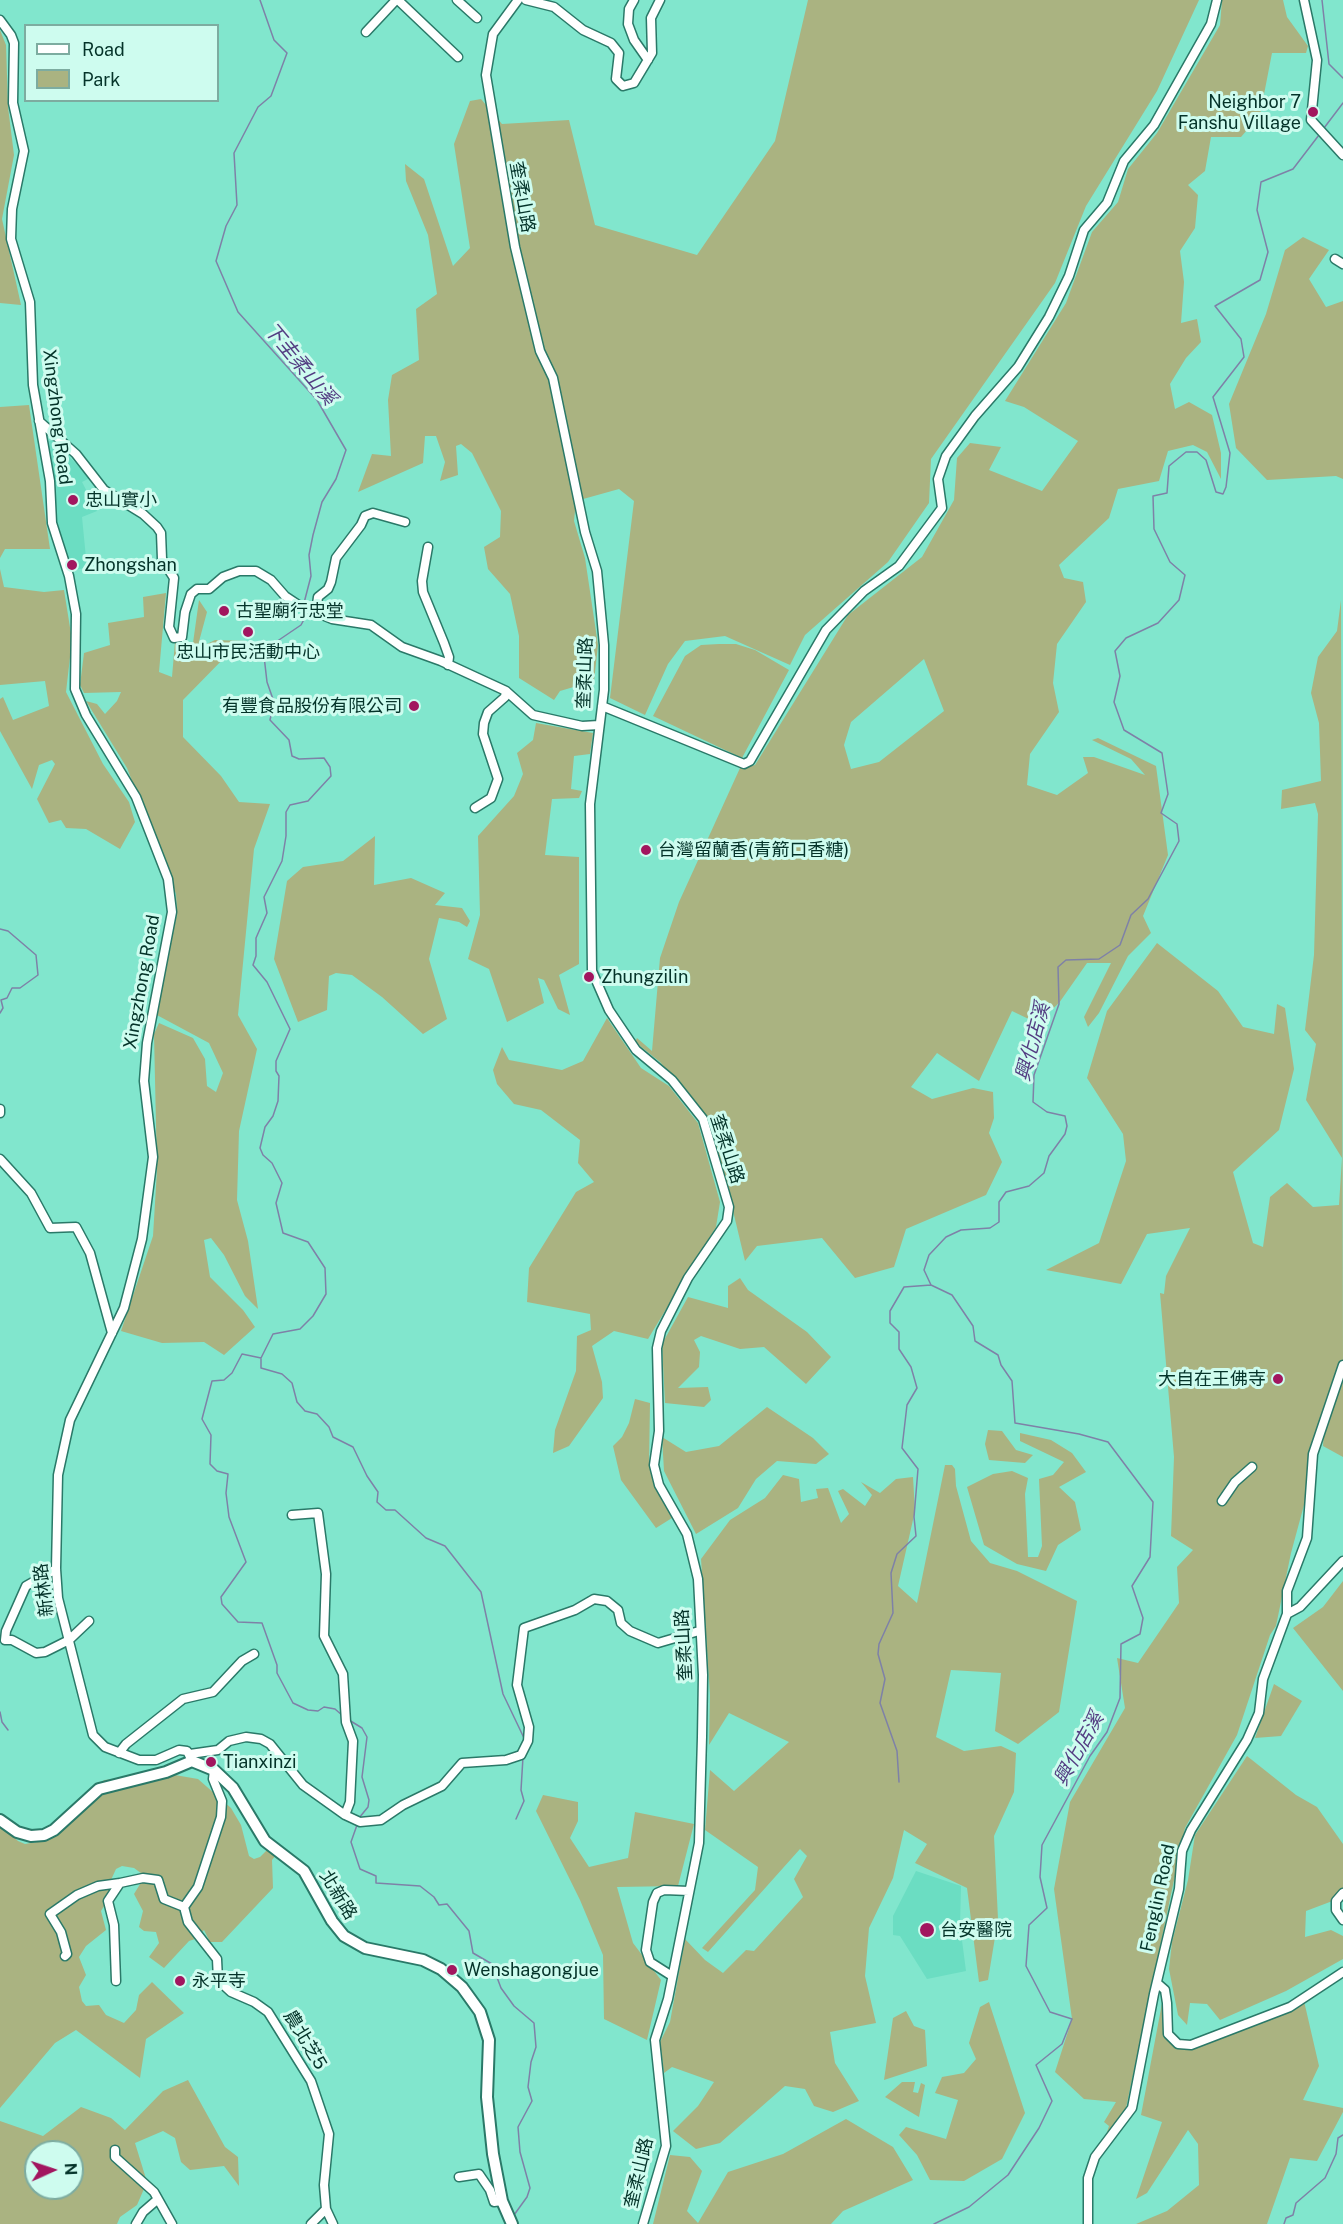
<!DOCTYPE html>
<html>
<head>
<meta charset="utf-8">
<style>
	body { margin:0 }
	#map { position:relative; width:1343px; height:2224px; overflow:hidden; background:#81e6cd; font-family:"Public Sans",sans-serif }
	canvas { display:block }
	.legend { position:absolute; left:24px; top:24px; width:195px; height:78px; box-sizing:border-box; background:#cefcef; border:2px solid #7daca0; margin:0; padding:8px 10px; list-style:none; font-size:18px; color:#043329 }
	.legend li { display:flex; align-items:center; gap:12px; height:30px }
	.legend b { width:30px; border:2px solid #7daca0 }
	.north { position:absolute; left:24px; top:2140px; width:60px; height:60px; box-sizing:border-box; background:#cefcef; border:2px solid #7daca0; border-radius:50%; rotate:87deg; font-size:16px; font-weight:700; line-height:24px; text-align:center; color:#043329 }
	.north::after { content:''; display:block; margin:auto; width:21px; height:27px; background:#a2165f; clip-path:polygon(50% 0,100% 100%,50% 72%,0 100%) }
</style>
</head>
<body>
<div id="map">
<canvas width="1343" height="2224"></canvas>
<ul class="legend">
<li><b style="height:8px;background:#fff"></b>Road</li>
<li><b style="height:16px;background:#aab381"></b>Park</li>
</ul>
<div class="north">N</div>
</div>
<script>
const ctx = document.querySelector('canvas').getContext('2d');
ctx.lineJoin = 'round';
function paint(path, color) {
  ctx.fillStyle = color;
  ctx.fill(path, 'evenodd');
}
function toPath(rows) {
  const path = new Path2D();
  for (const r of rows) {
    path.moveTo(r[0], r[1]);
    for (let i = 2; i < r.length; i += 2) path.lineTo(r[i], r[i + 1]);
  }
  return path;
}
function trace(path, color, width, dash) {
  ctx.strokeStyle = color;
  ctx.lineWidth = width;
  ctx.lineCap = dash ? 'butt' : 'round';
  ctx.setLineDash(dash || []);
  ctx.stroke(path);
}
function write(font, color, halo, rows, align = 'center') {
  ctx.font = font + ' "Public Sans","Noto Sans TC",sans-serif';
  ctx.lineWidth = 6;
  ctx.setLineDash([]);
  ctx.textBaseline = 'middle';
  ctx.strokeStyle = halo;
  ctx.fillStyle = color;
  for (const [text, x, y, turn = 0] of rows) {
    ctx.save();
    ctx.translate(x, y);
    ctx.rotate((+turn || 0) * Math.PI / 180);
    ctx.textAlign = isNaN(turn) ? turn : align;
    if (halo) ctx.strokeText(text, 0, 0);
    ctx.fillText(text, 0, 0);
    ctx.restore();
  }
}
const built = toPath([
	[53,440,90,478,82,482,97,511,82,517,87,568,71,570,56,523,47,442],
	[916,1871,961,1886,960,1925,966,1971,927,1979,900,1936,893,1935,893,1916]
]);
const green = toPath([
	[808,0,1199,0,1157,91,1086,206,1055,283,931,459,929,503,888,562,805,635,790,665,725,636,685,641,668,664,645,715,610,698,634,501,619,489,576,501,574,521,585,558,598,645,594,681,560,691,554,700,519,678,519,636,510,594,488,569,484,547,500,537,501,511,472,453,461,444,456,446,458,475,440,481,445,462,436,436,425,436,423,463,358,492,372,454,391,456,388,400,392,375,419,360,416,309,437,294,428,235,406,181,405,164,424,179,453,266,470,248,454,144,470,101,481,99,502,124,569,120,595,225,697,255,775,141],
	[1222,0,1283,0,1287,17,1308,46,1306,53,1272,53,1260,115,1241,137,1211,137,1205,171,1188,185,1198,195,1195,228,1180,251,1184,282,1181,323,1197,319,1201,342,1186,358,1170,384,1175,409,1189,402,1212,415,1221,453,1221,479,1207,452,1193,445,1168,451,1159,481,1118,489,1109,518,1059,565,1064,578,1083,582,1086,602,1057,644,1053,683,1059,712,1030,754,1027,785,1057,795,1088,773,1083,757,1094,757,1145,775,1131,759,1092,740,1098,738,1156,766,1168,855,1143,916,1151,933,1128,956,1099,1013,1088,1027,1084,1017,1111,963,1087,963,1059,1003,1037,1023,1012,1011,979,1081,937,1053,911,1087,932,1099,973,1088,993,1092,994,1118,989,1133,1002,1162,986,1195,906,1229,894,1267,855,1278,822,1238,757,1246,745,1261,723,1169,706,1118,660,1062,635,1042,637,1038,652,1051,660,958,679,902,740,768,755,765,848,615,922,557,954,500,957,458,970,443,1001,447,989,470,1042,491,1078,441,1024,407,1005,401,1066,303,1092,232,1118,202,1128,169,1157,133,1220,25],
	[924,659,944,711,879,762,851,769,844,745,851,722],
	[0,30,6,45,8,107,14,155,2,219,21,305,0,303],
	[1303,237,1329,250,1309,279,1326,307,1343,301,1343,479,1336,476,1267,480,1236,448,1229,404,1266,314,1285,250],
	[29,405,50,549,5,549,0,558,0,407],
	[0,569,4,587,44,592,64,590,72,640,66,692,103,764,129,802,135,822,120,849,86,829,66,828,61,820,49,823,37,799,55,764,52,760,39,765,32,789,0,731,0,699,3,697,13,720,49,706,45,681,0,685],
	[166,593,159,672,172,677,175,642,193,643,199,600,207,612,197,649,215,640,247,641,246,646,222,647,229,653,183,700,183,737,221,776,239,802,270,804,254,849,238,1015,257,1049,239,1131,237,1200,248,1241,258,1309,245,1296,224,1255,211,1238,204,1240,210,1277,243,1310,255,1327,224,1355,204,1342,162,1343,121,1331,153,1236,157,1170,154,1034,159,1023,193,1038,205,1059,207,1086,216,1092,223,1073,209,1043,155,1014,177,914,176,894,127,768,86,701,97,704,105,714,117,701,121,692,84,693,80,685,84,653,110,645,108,623,144,617,143,597],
	[1341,600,1343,1367,1330,1416,1343,1381,1343,1457,1323,1446,1324,1431,1291,1553,1276,1626,1270,1635,1237,1735,1185,1828,1126,2108,1104,2141,1109,2126,1104,2122,1116,2102,1084,2099,1055,2072,1072,2019,1054,1889,1070,1802,1125,1708,1117,1658,1138,1663,1179,1603,1177,1567,1193,1550,1171,1536,1174,1457,1160,1293,1164,1294,1166,1276,1190,1228,1147,1234,1121,1284,1046,1270,1099,1243,1126,1161,1123,1134,1087,1078,1107,1011,1157,943,1218,991,1243,1027,1274,1034,1277,1004,1285,1008,1294,1069,1279,1130,1233,1172,1253,1243,1263,1247,1270,1197,1287,1183,1313,1207,1339,1205,1342,1158,1306,1100,1316,1044,1305,1030,1314,955,1318,814,1315,803,1281,809,1282,790,1321,781,1319,723,1311,693,1318,657,1337,631],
	[719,644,736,644,755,650,789,670,742,758,653,716,685,656,701,645],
	[536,723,593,733,590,754,574,756,571,789,582,791,579,798,552,799,545,855,579,857,579,964,559,975,570,1015,558,1009,544,980,538,978,544,1003,507,1022,489,969,468,959,480,915,478,836,514,796,523,774,517,753,533,740],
	[375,836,374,885,411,878,445,893,435,905,462,908,470,921,467,927,459,922,439,918,429,959,447,1019,423,1034,382,997,352,975,336,973,329,976,327,1010,298,1022,274,959,287,881,303,867,343,861],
	[607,1018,641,1068,669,1086,698,1123,720,1202,716,1227,648,1339,614,1331,592,1346,602,1382,603,1398,569,1446,553,1453,555,1430,576,1371,577,1336,591,1330,590,1314,527,1302,529,1268,576,1192,594,1182,578,1163,580,1140,541,1110,514,1104,497,1084,493,1070,502,1047,509,1060,562,1070,583,1061],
	[740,1278,748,1290,807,1332,831,1357,806,1384,764,1347,740,1349,701,1336,694,1340,700,1352,699,1367,678,1388,708,1387,711,1400,704,1407,665,1403,662,1344,688,1297,728,1308,728,1286],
	[635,1399,650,1403,649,1464,655,1488,672,1518,656,1528,621,1480,613,1446,622,1437,629,1423],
	[767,1407,813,1438,829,1454,816,1464,777,1461,756,1479,738,1508,696,1534,664,1471,662,1437,686,1452,719,1446],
	[988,1430,1002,1431,1016,1450,1033,1455,1025,1463,989,1460,985,1444],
	[1020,1433,1051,1440,1072,1453,1086,1472,1059,1487,1075,1502,1081,1530,1058,1545,1046,1571,1017,1564,984,1545,967,1487,993,1474,1012,1471,1028,1478,1025,1494,1028,1557,1038,1557,1042,1546,1039,1479,1053,1475,1064,1462,1020,1441],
	[945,1465,952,1465,955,1469,956,1486,971,1541,990,1563,1017,1571,1077,1601,1059,1712,1018,1744,995,1731,1001,1673,951,1670,936,1737,964,1751,1001,1746,1016,1753,1014,1792,994,1836,998,1919,988,1980,979,1982,967,1888,915,1863,927,1844,904,1830,893,1878,869,1928,865,1976,876,2023,830,2032,835,2063,859,2101,833,2112,814,2106,805,2089,785,2086,720,2143,696,2149,673,2131,698,2106,714,2082,672,2067,664,2073,660,2042,670,2022,685,1939,705,1960,723,1973,746,1950,754,1951,803,1897,794,1879,807,1856,800,1849,708,1952,702,1948,755,1890,758,1867,705,1830,710,1770,734,1791,789,1742,729,1713,709,1745,710,1695,701,1559,730,1520,765,1498,783,1475,799,1479,801,1502,818,1498,816,1489,828,1488,841,1523,849,1514,838,1491,843,1489,865,1506,872,1495,861,1482,880,1493,896,1479,913,1477,915,1511,898,1586,917,1603],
	[1343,1581,1343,1691,1293,1628,1323,1607],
	[1274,1684,1302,1701,1281,1736,1255,1738],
	[1247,1756,1296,1795,1317,1807,1343,1844,1343,1897,1306,1911,1305,1937,1331,1930,1343,1936,1343,1959,1286,1991,1220,2020,1207,2004,1190,2003,1187,2025,1178,2015,1169,1969,1172,1942,1188,1880,1195,1835],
	[169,1774,198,1779,231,1808,241,1825,249,1856,254,1859,260,1857,272,1845,280,1850,272,1860,273,1888,222,1942,210,1942,204,1930,195,1939,189,1941,164,1968,149,1957,159,1943,156,1932,144,1931,139,1927,143,1911,134,1894,145,1876,134,1868,122,1866,116,1869,110,1882,111,1895,101,1911,106,1930,86,1946,79,1957,86,1975,79,1987,82,2001,86,2006,99,2005,106,2015,124,2023,136,2010,139,1995,152,1982,184,2013,146,2039,140,2078,76,2030,55,2043,0,2108,0,1825,18,1841,25,1844,37,1842,86,1803,104,1780],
	[543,1795,578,1802,578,1821,570,1838,589,1867,628,1858,635,1812,694,1824,678,1886,617,1887,633,1943,661,1980,647,2040,604,2019,603,1955,580,1900,536,1811],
	[1163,1998,1174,2043,1201,2040,1304,2001,1319,2066,1303,2100,1343,2108,1343,2112,1317,2161,1290,2158,1267,2224,1136,2224,1167,2211,1199,2185,1198,2144,1188,2130,1147,2193,1136,2199,1162,2122,1141,2115],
	[989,2002,1025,2113,1002,2159,964,2181,930,2180,917,2155,899,2135,906,2127,946,2139,958,2100,935,2093,942,2077,964,2073,976,2059,969,2043,980,2007],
	[906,2011,914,2026,925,2030,927,2066,884,2080,893,2018],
	[188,2080,225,2147,238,2157,239,2186,224,2166,190,2170,181,2162,175,2138,163,2131,135,2143,147,2182,137,2205,120,2217,117,2224,0,2224,0,2121,43,2136,81,2107,111,2118,125,2130,163,2091],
	[36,2152,72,2152,72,2188,36,2188],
	[902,2082,915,2082,913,2092,918,2093,921,2083,925,2085,919,2117,885,2097],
	[846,2119,893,2147,913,2180,843,2211,831,2224,653,2224,670,2155,690,2157,702,2171,687,2211,698,2223,728,2172,783,2154]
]);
const stream = toPath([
	[260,0,274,40,287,53,271,96,258,107,234,153,237,205,226,226,216,261,238,312,317,400,346,450,336,479,322,502,313,535,309,555,311,576,304,603],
	[1322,0,1329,64,1343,78],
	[1324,128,1343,103],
	[307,614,301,625,273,644,264,656,267,682,274,702,270,720,289,740,292,756,299,759,324,758,330,767,331,776,308,801,290,805,286,812,286,836,282,861,264,897,267,913,256,938,256,956,253,965,267,982,290,1029,276,1061,276,1071,279,1076,278,1101,273,1116,265,1127,260,1148,263,1155,272,1163,282,1183,276,1203,283,1233,308,1242,325,1268,326,1294,313,1316,300,1329,273,1334,261,1358,242,1354,232,1373,224,1380,212,1381,202,1419,211,1435,210,1464,217,1471,228,1474,226,1493,229,1517,246,1562,221,1597,222,1604,238,1622,262,1623,277,1665,277,1673,293,1703,308,1710,318,1711,324,1707,335,1709,343,1716],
	[0,929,8,931,36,955,38,975,20,988,12,988,7,998,1,1000,3,1008,0,1013],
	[261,1359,261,1368,282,1374,292,1383,297,1402,305,1411,317,1414,329,1427,333,1437,353,1447,367,1476,378,1492,377,1502,386,1510,395,1510,426,1538,445,1546,481,1592,503,1694,524,1738],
	[0,1712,2,1722,8,1730],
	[349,1720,362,1728,367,1737,362,1777,369,1800,368,1807,359,1818],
	[899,1782,897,1751,880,1703,885,1679,878,1654,879,1644,893,1613,891,1573,897,1554,916,1536,914,1517,918,1469,902,1448,907,1405,917,1388,911,1367,899,1349,899,1332,890,1323,890,1311,904,1287,931,1285],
	[516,1819,524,1801,521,1790,523,1757],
	[357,1825,351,1842,360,1869,376,1876,376,1883,420,1886,434,1897,439,1905,447,1904,469,1931,473,1953,492,1964,501,1988,514,2006,534,2023,536,2047,531,2062,528,2087,532,2101,518,2127,520,2152,530,2188,527,2197,514,2215],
	[934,2224,969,2207,1008,2175,1039,2128,1052,2101,1036,2065,1062,2044,1072,2019,1050,2012,1026,1966,1029,1925,1047,1908,1040,1877,1042,1845,1090,1756,1107,1732,1120,1698,1121,1644,1140,1634,1143,1618,1132,1586,1150,1557,1153,1502,1108,1442,1079,1434,1015,1423,1012,1381,1001,1365,998,1355,975,1341,973,1326,952,1295,931,1285,924,1270,929,1255,946,1237,961,1230,990,1228,999,1222,999,1202,1006,1192,1029,1186,1044,1173,1049,1156,1065,1134,1067,1126,1065,1116,1047,1112,1033,1102,1034,1075,1059,1004,1058,967,1066,960,1099,959,1120,945,1131,915,1148,899,1179,841,1177,824,1161,813,1168,794,1162,753,1124,730,1114,702,1120,676,1115,651,1126,638,1158,623,1179,600,1185,575,1170,562,1154,529,1153,496,1167,493,1169,466,1186,452,1197,452,1206,460,1216,492,1223,494,1226,487,1230,453,1213,397,1244,357,1241,339,1215,306,1260,280,1268,252,1257,210,1261,182,1293,169,1319,135],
	[1284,2224,1286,2218,1293,2215,1296,2203,1325,2178,1336,2154,1338,2138,1343,2135]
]);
const minor = toPath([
	[398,0,458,57],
	[457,0,477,18],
	[518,0,493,34,486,75,515,247,540,351,553,378,585,532,597,571,604,645,604,690,590,804,592,971,609,1010,636,1050,672,1080,703,1119,729,1207,727,1221,688,1278,661,1331,657,1348,659,1431,654,1465,659,1485,687,1534,698,1579,703,1675,702,1737,699,1843,668,1999,655,2040,666,2146,643,2224],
	[526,0,554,7,583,30,611,43,619,53,616,79,623,86,634,83,652,53,651,18,660,0],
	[634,0,629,9,628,24,634,40,648,60],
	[1304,0,1317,60,1311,120,1343,155],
	[0,20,11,35,14,43,13,103,24,151,12,209,11,239,30,302,33,385,50,481,52,523,69,576,76,614,75,689,86,715,136,797,168,879,172,912,147,1043,144,1081,153,1157,142,1239,124,1308,70,1420,58,1475,56,1569,58,1598,93,1735,105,1747,139,1760,156,1760,179,1750,187,1751,192,1761],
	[366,32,396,0],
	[1335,259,1343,264],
	[39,421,76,454,104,490,143,514,157,527,161,533,162,559,174,578,169,627,174,638,182,637,185,612,191,594,197,589,209,589,223,577,239,571,256,571,271,580,285,596,300,606,332,619,371,625,402,647,441,661,506,691,533,715,582,726,599,725],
	[428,547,422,581,423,592,444,643,449,657,448,665],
	[316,613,318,597,328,589,331,582,336,558,361,525,365,516,373,513,405,522],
	[602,706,744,764,750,761,826,630,864,591,899,566,942,508,938,479,946,456,975,416,1018,367,1049,317,1069,276,1084,230,1107,203,1124,161,1154,125,1211,24,1217,0],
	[475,808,491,798,498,779,483,734,484,723,488,712,505,697,506,691],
	[0,1109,0,1113],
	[0,1159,31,1193,50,1228,76,1227,90,1253,112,1333],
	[1222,1501,1235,1482,1252,1467],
	[292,1515,318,1513,326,1574,324,1636,343,1674,346,1722,353,1741,350,1802,345,1815],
	[56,1569,26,1586,6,1631,5,1640,12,1640,36,1653,45,1652,69,1640,89,1621],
	[1287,1614,1300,1607,1343,1561],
	[119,1753,126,1744,183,1699,213,1692,242,1661,254,1654],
	[190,1754,218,1750,229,1741,246,1737,261,1739,270,1744,303,1785,345,1815,360,1822,381,1820,403,1805,442,1786,462,1763,506,1760,521,1755,528,1741,529,1727,517,1685,524,1628,575,1610,594,1599,607,1601,618,1610,621,1623,630,1631,658,1643,699,1631],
	[214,1770,213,1779,222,1801,221,1817,198,1887,184,1907,188,1922,217,1959,218,1980,231,1992,254,2002,268,2012,311,2081,329,2134,324,2185,326,2209,333,2224],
	[1343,1893,1336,1901,1336,1910,1343,1920],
	[65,1956,67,1954,61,1932,50,1914,77,1895,98,1886,120,1883],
	[672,1976,650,1962,646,1950,653,1902,657,1893,664,1890,689,1891],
	[116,1981,114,1925,108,1901,120,1883,143,1878,158,1880,164,1899,184,1907],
	[1157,1983,1165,1990,1167,2003,1168,2034,1178,2044,1191,2045,1290,2007,1343,1972],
	[115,2150,115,2157,154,2192,172,2224],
	[459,2177,479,2174,490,2190,494,2202,502,2201],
	[136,2224,143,2212,158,2199],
	[311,2224,326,2209],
	[1088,2224,1088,2178,1095,2157,1132,2108,1154,1994,1179,1889,1182,1851,1191,1830,1247,1740,1259,1713,1263,1679,1287,1614,1287,1591,1307,1538,1313,1454,1343,1365]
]);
const major = toPath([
	[0,1820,17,1832,31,1836,44,1835,54,1830,99,1789,166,1772,192,1761,214,1770,233,1788,265,1841,304,1871,332,1921,344,1936,365,1948,423,1960,441,1969,462,1987,480,2012,489,2040,487,2097,493,2154,502,2201,512,2224]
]);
const markers = [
	[1313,112,6,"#a2165f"],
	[73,500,6,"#a2165f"],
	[72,565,6,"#a2165f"],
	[224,611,6,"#a2165f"],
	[248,632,6,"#a2165f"],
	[414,706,6,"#a2165f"],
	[646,850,6,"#a2165f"],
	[589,977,6,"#a2165f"],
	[1278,1379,6,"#a2165f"],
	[211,1762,6,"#a2165f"],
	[927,1930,8,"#a2165f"],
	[452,1970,6,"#a2165f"],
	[180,1981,6,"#a2165f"]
];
const poiNames = [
	["Neighbor 7",1301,102,"right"],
	["Fanshu Village",1301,123,"right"],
	["忠山實小",85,500],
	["Zhongshan",84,565],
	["古聖廟行忠堂",236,611],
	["忠山市民活動中心",248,652,"center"],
	["有豐食品股份有限公司",402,706,"right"],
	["台灣留蘭香(青箭口香糖)",658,850],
	["Zhungzilin",601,977],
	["大自在王佛寺",1266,1379,"right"],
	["Tianxinzi",223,1762],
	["台安醫院",940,1930],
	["Wenshagongjue",464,1970],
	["永平寺",192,1981]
];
const streetNames = [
	["奎柔山路",522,197,80],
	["Xingzhong Road",57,417,83],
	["奎柔山路",585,673,-88],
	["Xingzhong Road",142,982,-80],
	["奎柔山路",727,1149,72],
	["新林路",44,1590,-97],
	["奎柔山路",684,1645,-93],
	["北新路",338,1895,59],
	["Fenglin Road",1158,1898,-78],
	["農北芝5",305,2040,59],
	["奎柔山路",639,2173,-77]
];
const waterNames = [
	["下圭柔山溪",300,364,50],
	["興化店溪",1033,1042,-75],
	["興化店溪",1079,1749,-61]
];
paint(built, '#6bddc2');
paint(green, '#aab381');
trace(stream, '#7e81a7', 1.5);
trace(minor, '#2a7968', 11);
trace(major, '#2a7968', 14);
trace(minor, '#fff', 8);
trace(major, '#fff', 10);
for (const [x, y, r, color] of markers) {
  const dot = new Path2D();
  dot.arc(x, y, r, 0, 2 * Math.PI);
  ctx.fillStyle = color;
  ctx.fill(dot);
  trace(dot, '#cefcef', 2);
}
write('18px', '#043329', '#cefcef', poiNames, 'left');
write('18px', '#043329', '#cefcef', streetNames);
write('italic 20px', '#533d82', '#cefcef', waterNames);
</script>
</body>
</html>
